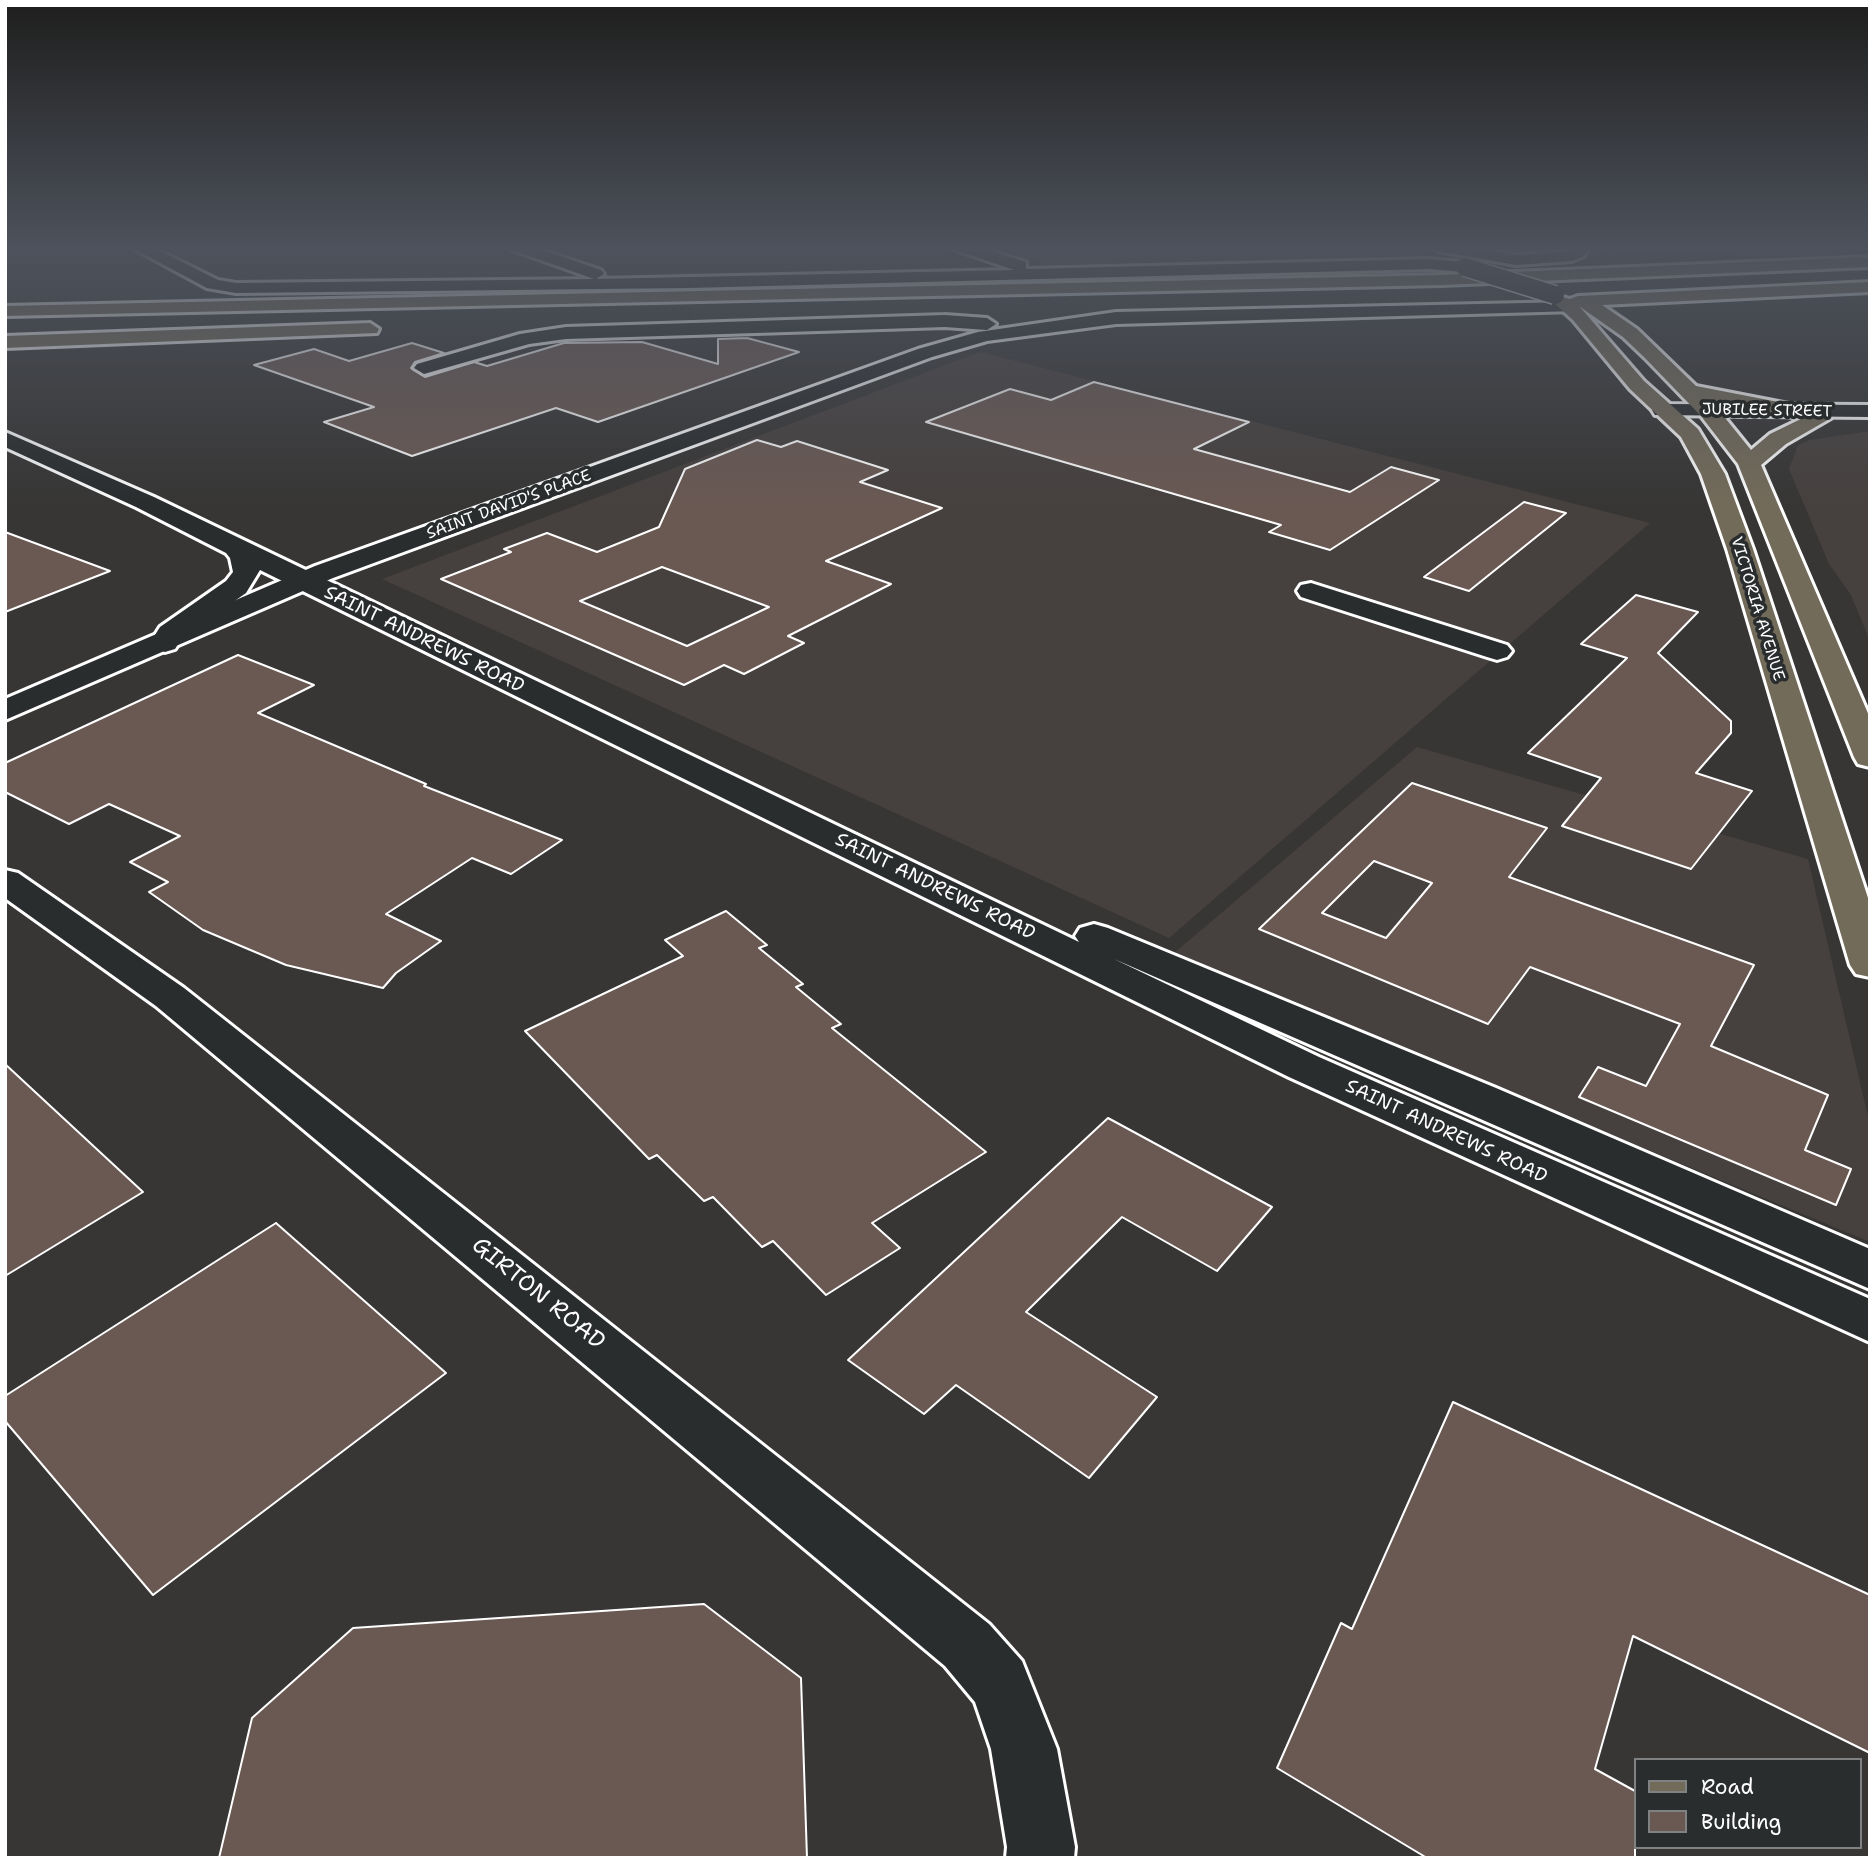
<!DOCTYPE html>
<html>
<head>
<meta charset="utf-8">
<style>
	body { margin:0 }
	#map { position:relative; width:1875px; height:1863px; overflow:hidden; background:#373635; font-family:"Shantell Sans",sans-serif }
	canvas { display:block }
	.frame { position:absolute; inset:0; border:7px solid #fff; pointer-events:none }
	.legend { position:absolute; left:1634px; top:1758px; width:228px; height:91px; box-sizing:border-box; background:#2a2d2e; border:2px solid #7f8182; margin:0; padding:9px 12px; list-style:none; font-size:21px; color:#fff }
	.legend li { display:flex; align-items:center; gap:14px; height:35px }
	.legend b { width:35px; border:2px solid #7f8182 }
</style>
</head>
<body>
<div id="map">
<canvas width="1875" height="1863"></canvas>
<div class="frame"></div>
<ul class="legend">
<li><b style="height:9px;background:#736b5a"></b>Road</li>
<li><b style="height:19px;background:#6a5953"></b>Building</li>
</ul>
</div>
<script>
const ctx = document.querySelector('canvas').getContext('2d');
ctx.lineJoin = 'round';
function paint(path, color) {
  ctx.fillStyle = color;
  ctx.fill(path, 'evenodd');
}
function toPath(rows) {
  const path = new Path2D();
  for (const r of rows) {
    path.moveTo(r[0], r[1]);
    for (let i = 2; i < r.length; i += 2) path.lineTo(r[i], r[i + 1]);
  }
  return path;
}
function trace(path, color, width, dash) {
  ctx.strokeStyle = color;
  ctx.lineWidth = width;
  ctx.lineCap = dash ? 'butt' : 'round';
  ctx.setLineDash(dash || []);
  ctx.stroke(path);
}
function write(font, color, halo, rows, align = 'center') {
  ctx.font = font + ' "Shantell Sans",sans-serif';
  ctx.lineWidth = 7;
  ctx.setLineDash([]);
  ctx.textBaseline = 'middle';
  ctx.strokeStyle = halo;
  ctx.fillStyle = color;
  for (const [text, x, y, turn = 0] of rows) {
    ctx.save();
    ctx.translate(x, y);
    ctx.rotate((+turn || 0) * Math.PI / 180);
    ctx.textAlign = isNaN(turn) ? turn : align;
    if (halo) ctx.strokeText(text, 0, 0);
    ctx.fillText(text, 0, 0);
    ctx.restore();
  }
}
const built = toPath([
	[992,246,1343,246,1357,261,1051,267],
	[1416,246,1822,246,1486,259],
	[980,352,1650,523,1169,938,382,579],
	[1870,431,1870,641,1851,595,1829,564,1789,469,1798,445,1810,440],
	[1417,747,1808,859,1870,1125,1870,1242,1174,953]
]);
const building = toPath([
	[747,338,799,352,598,422,556,408,412,456,324,422,374,407,254,365,314,349,349,361,412,343,444,353,415,362,411,368,425,377,474,362,487,366,564,343,642,342,718,364,718,339,747,338],
	[1094,382,1249,422,1194,449,1350,492,1391,467,1439,480,1330,550,1269,532,1281,525,926,422,1010,389,1051,400,1094,382],
	[757,440,781,447,797,441,888,470,860,482,942,508,826,561,891,584,788,636,804,643,744,674,724,665,684,685,441,579,511,552,504,549,547,533,597,552,659,527,685,469,757,440],
	[662,567,769,607,687,646,580,601,662,567],
	[1524,502,1566,513,1469,591,1424,577,1524,502],
	[5,532,110,571,5,612,5,532],
	[1636,595,1698,612,1658,653,1731,721,1731,733,1696,773,1752,791,1691,869,1562,826,1601,778,1528,753,1627,658,1581,644,1636,595],
	[238,655,314,685,258,713,426,784,424,786,562,840,511,874,472,858,386,914,441,941,396,973,383,988,286,965,203,930,149,892,168,882,130,862,180,836,109,804,69,824,5,792,5,763,238,655],
	[1412,783,1547,828,1509,877,1754,965,1711,1046,1828,1095,1805,1150,1851,1169,1836,1205,1579,1097,1598,1067,1646,1086,1680,1024,1530,967,1488,1024,1259,929,1412,783],
	[1374,861,1432,883,1386,938,1322,913,1374,861],
	[726,911,767,945,759,948,803,984,796,987,841,1024,832,1028,986,1152,872,1223,900,1248,826,1295,773,1241,762,1247,713,1197,704,1201,657,1155,649,1159,525,1031,683,956,665,940,726,911],
	[5,1064,143,1192,5,1276,5,1064],
	[1108,1118,1272,1207,1217,1271,1122,1217,1026,1312,1157,1397,1089,1478,956,1385,924,1414,848,1360,1108,1118],
	[276,1223,446,1373,153,1595,5,1421,5,1396,276,1223],
	[1453,1402,1870,1595,1870,1753,1633,1636,1595,1769,1635,1791,1635,1858,1427,1858,1277,1768,1341,1623,1352,1629,1453,1402],
	[704,1604,801,1678,807,1858,219,1858,252,1718,353,1628,704,1604]
]);
const street = toPath([
	[129,246,150,246,218,280,236,283,594,279,510,249,508,246,531,246,601,270,604,274,596,279,1014,270,953,249,951,246,975,246,1026,262,1026,269,1429,259,1465,262,1473,267,1465,272,1429,269,688,288,236,293,207,288,129,246],
	[1430,246,1465,246,1516,255,1564,252,1574,246,1590,246,1584,256,1572,261,1516,265,1438,251,1430,246],
	[1570,302,1579,307,1576,311,1116,324,987,341,932,357,333,578,5,720,5,699,315,566,918,349,978,332,1116,312,1570,302],
	[945,315,987,318,996,324,987,330,945,327,566,339,529,344,424,374,414,368,417,364,520,334,566,327,945,315],
	[1663,404,1870,405,1870,417,1655,415,1652,410,1663,404],
	[1311,583,1507,645,1512,651,1507,657,1497,660,1487,657,1301,597,1297,591,1301,585,1311,583],
	[5,870,18,873,184,988,989,1624,1022,1661,1057,1749,1075,1847,1074,1858,1006,1858,1007,1847,991,1749,975,1702,945,1666,156,1006,5,898,5,870]
]);
const secondary = toPath([
	[5,432,154,497,1079,942,1075,936,1080,928,1094,924,1108,928,1496,1088,1870,1249,1870,1289,1114,959,1319,1057,1870,1299,1870,1342,1289,1077,260,570,246,593,182,638,175,649,165,652,155,649,150,643,160,627,226,581,233,572,230,558,226,553,136,507,5,447,5,432]
]);
const primary = toPath([
	[1870,282,1870,292,1602,305,1637,329,1696,386,1799,406,1807,407,1810,412,1807,416,1820,411,1831,418,1786,444,1761,465,1870,718,1870,767,1858,764,1854,757,1738,464,1701,416,1645,358,1623,337,1579,306,1644,381,1698,429,1725,474,1753,549,1870,904,1870,977,1856,974,1850,965,1727,549,1701,474,1681,437,1630,389,1573,320,1553,302,1562,297,1570,299,1578,296,1870,282],
	[1713,403,1799,418,1805,417,1770,434,1751,450,1713,403]
]);
const highway = toPath([
	[1870,257,1870,267,1442,285,5,316,5,306,1442,275,1870,257],
	[370,323,379,329,377,333,5,348,5,336,370,323]
]);
const streetBridge = toPath([
	[1465,267,1555,295]
]);
const farStreetnames = [
	["JUBILEE STREET",1767,411,1],
	["SAINT DAVID'S PLACE",509,505,-20],
	["VICTORIA AVENUE",1757,609,73]
];
const streetNames = [
	["SAINT ANDREWS ROAD",424,640,26],
	["SAINT ANDREWS ROAD",935,887,26],
	["SAINT ANDREWS ROAD",1446,1132,25]
];
const nearStreetnames = [
	["GIRTON ROAD",538,1294,39]
];
paint(built, '#46403e');
paint(building, '#6a5953');
trace(building, '#fff', 2);
trace(street, '#fff', 6);
trace(secondary, '#fff', 6);
trace(primary, '#fff', 6);
trace(highway, '#fff', 6);
paint(street, '#2a2d2e');
paint(secondary, '#2a2d2e');
paint(primary, '#736b5a');
paint(highway, '#736b5a');
trace(streetBridge, '#fff', 21, []);
trace(streetBridge, '#2a2d2e', 18);
const sky = ctx.createLinearGradient(0, 0, 0, 507);
sky.addColorStop(0, '#1e1e1d');
sky.addColorStop(0.49, '#4d525c');
sky.addColorStop(1, '#4d525c00');
ctx.fillStyle = sky;
ctx.fillRect(0, 0, 1875, 507);
write('16px', '#fff', '#2a2d2e', farStreetnames);
write('19px', '#fff', '#2a2d2e', streetNames);
write('23px', '#fff', '#2a2d2e', nearStreetnames);
</script>
</body>
</html>
